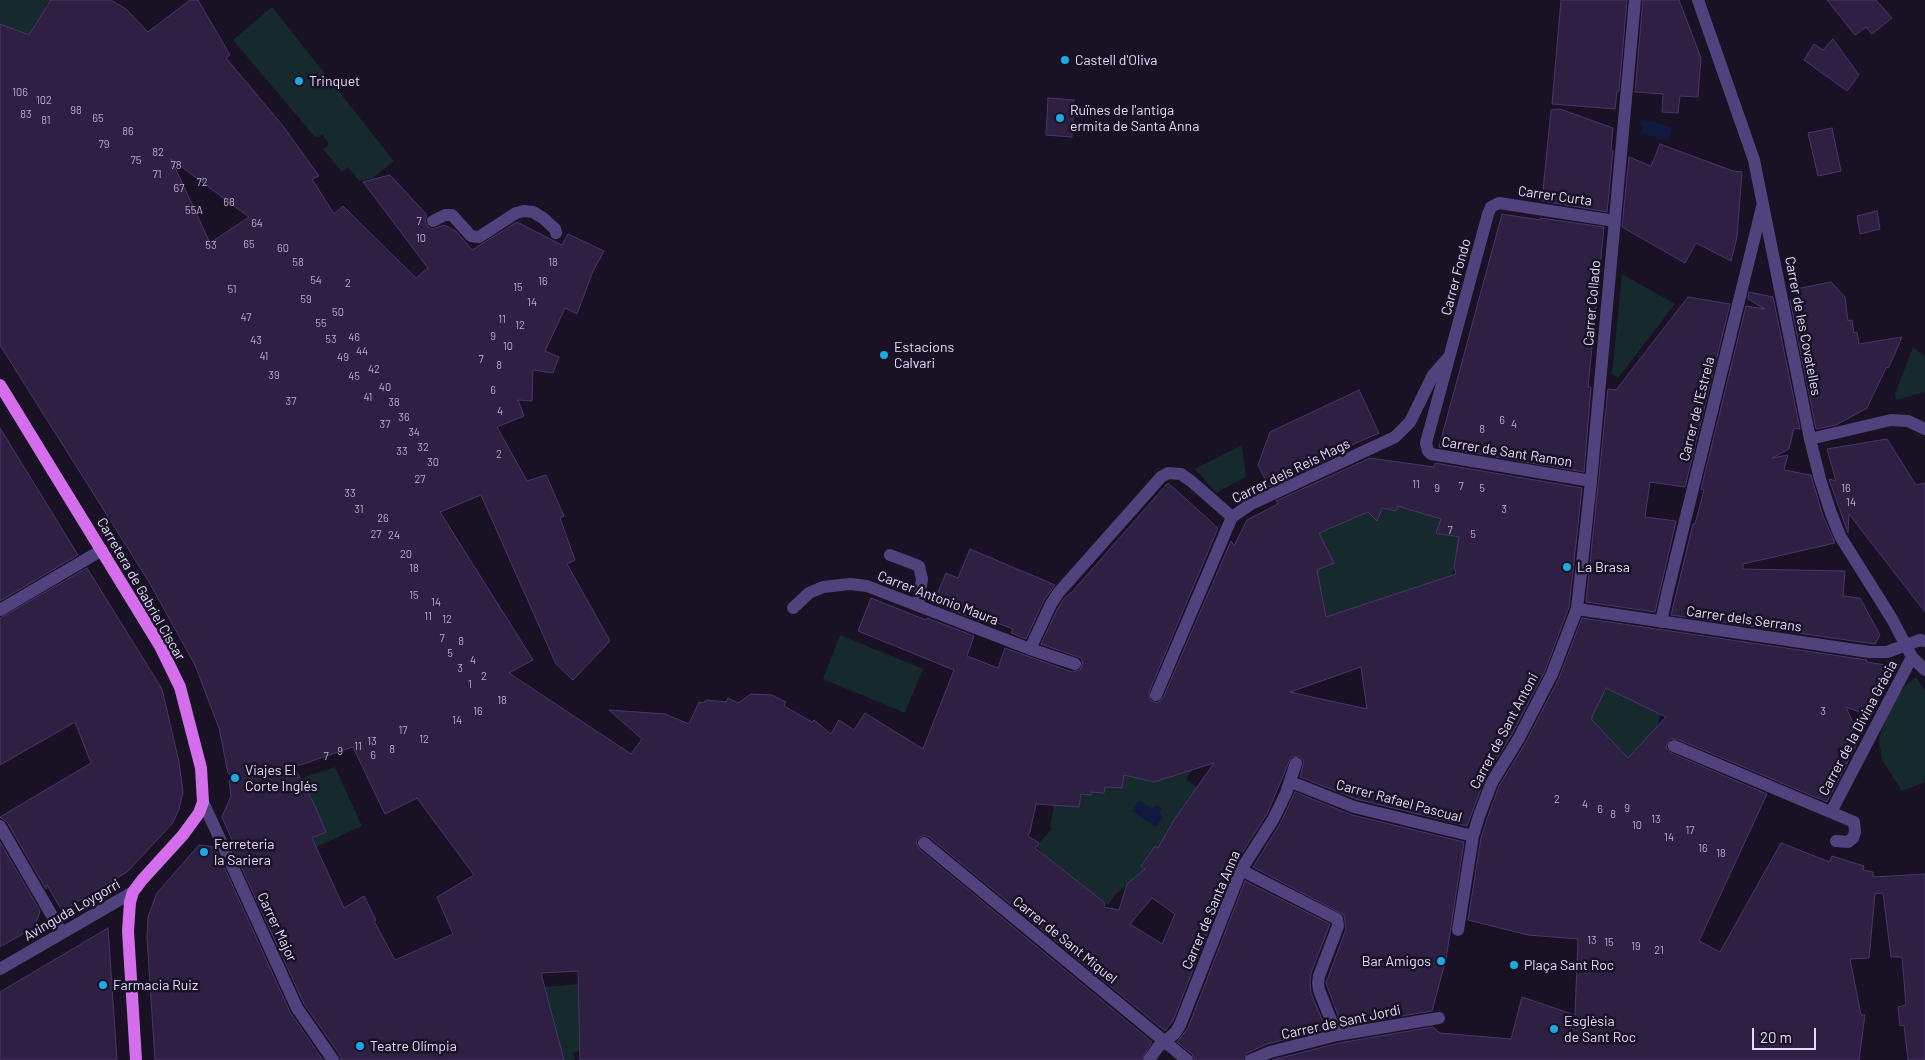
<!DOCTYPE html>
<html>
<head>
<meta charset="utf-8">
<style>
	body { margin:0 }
	#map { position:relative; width:1925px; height:1060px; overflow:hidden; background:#181224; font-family:Barlow,sans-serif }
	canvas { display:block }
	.scale { position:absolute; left:1752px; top:1028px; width:64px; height:22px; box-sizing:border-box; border:2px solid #e3d9fa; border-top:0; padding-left:6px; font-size:15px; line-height:18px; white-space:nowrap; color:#e3d9fa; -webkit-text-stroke:4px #181224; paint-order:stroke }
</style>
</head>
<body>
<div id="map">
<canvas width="1925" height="1060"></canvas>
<div class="scale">20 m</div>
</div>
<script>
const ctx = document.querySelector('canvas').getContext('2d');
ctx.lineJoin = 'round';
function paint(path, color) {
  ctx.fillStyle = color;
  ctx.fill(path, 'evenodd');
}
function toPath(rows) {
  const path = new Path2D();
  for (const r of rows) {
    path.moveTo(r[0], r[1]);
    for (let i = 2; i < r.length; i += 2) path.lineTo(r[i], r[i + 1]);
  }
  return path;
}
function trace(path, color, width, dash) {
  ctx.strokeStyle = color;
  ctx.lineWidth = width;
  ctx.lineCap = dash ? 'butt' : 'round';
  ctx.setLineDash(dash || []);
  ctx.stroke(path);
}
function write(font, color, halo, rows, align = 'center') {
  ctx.font = font + ' Barlow,sans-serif';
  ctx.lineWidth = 5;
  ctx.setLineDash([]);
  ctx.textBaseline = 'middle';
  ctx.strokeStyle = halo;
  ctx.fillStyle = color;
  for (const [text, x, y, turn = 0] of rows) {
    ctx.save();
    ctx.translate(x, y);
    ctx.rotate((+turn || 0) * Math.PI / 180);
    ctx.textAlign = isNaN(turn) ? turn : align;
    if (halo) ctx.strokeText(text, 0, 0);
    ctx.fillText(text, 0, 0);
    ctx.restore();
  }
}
const green = toPath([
	[0,0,60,0,57,10,48,4,41,15,65,30,84,0,112,0,100,20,42,44,29,35,0,25],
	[272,7,394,161,371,179,359,181,348,167,342,172,323,149,329,144,322,134,319,137,314,136,233,40],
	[1622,274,1675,304,1618,378,1612,374],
	[1913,347,1925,356,1925,392,1896,400,1895,394],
	[1242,445,1246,477,1216,493,1195,469],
	[1400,501,1420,505,1418,512,1438,518,1440,521,1441,516,1449,517,1437,533,1486,531,1455,563,1452,575,1307,624,1317,570,1319,533,1368,512,1377,521,1382,509,1396,511],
	[840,635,923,669,905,713,823,679],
	[1916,677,1925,691,1925,782,1902,791,1882,760,1879,739,1888,711,1905,686],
	[1600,685,1661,712,1657,728,1628,758,1592,746,1613,742,1591,719],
	[335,767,362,826,316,847,312,838,326,832,299,779],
	[1194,767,1186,780,1197,787,1166,832,1180,841,1166,854,1155,846,1141,865,1150,872,1130,882,1115,895,1108,905,1046,857,1036,846,1052,829,1050,827,1054,805,1079,807,1081,794,1090,795,1091,792,1103,793,1105,787,1122,788,1124,775,1141,779],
	[580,984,579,1012,587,1048,573,1053,575,1060,563,1060,545,987]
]);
const water = toPath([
	[1642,119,1672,127,1668,141,1641,133,1643,126,1640,125],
	[1139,800,1152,809,1156,805,1162,809,1159,813,1163,817,1156,827,1132,811]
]);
const building = toPath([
	[51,0,111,0,126,9,148,32,190,0,198,0,230,55,226,58,283,126,319,176,312,179,334,214,343,206,416,278,428,268,363,182,390,175,427,215,425,221,428,227,433,229,444,225,456,231,472,250,517,222,562,245,568,234,604,251,593,271,577,314,565,308,545,351,559,357,553,373,533,370,532,401,518,400,524,416,497,427,527,481,546,475,564,516,560,518,575,560,567,564,610,641,573,680,556,664,481,495,440,512,533,660,509,673,631,754,642,739,609,710,665,714,689,724,699,702,702,703,707,700,726,702,728,698,738,703,751,694,772,695,786,702,784,706,812,722,814,720,831,734,839,720,854,730,865,713,923,749,954,670,858,631,871,598,926,620,927,618,974,636,967,656,998,668,1005,648,1072,672,1080,670,1083,663,1081,658,1041,644,1058,608,1065,597,1072,592,1168,483,1218,528,1149,692,1150,700,1157,703,1163,698,1231,541,1234,546,1247,520,1278,504,1276,501,1370,458,1434,467,1435,463,1582,488,1569,607,1545,671,1512,734,1485,778,1467,826,1356,799,1300,777,1304,761,1299,756,1291,757,1267,814,1233,867,1173,1021,1165,1031,929,837,925,835,918,838,916,842,919,849,1152,1042,1141,1060,580,1060,578,971,541,973,564,1060,341,1060,340,1055,304,1004,233,849,236,849,222,817,231,796,229,781,232,776,228,773,219,728,195,665,149,582,0,345,0,24,29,35,51,0],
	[171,159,249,217,210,243,171,159],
	[1398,506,1441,519,1436,533,1459,537,1454,567,1456,574,1326,617,1317,570,1334,563,1319,533,1368,512,1377,521,1382,508,1396,511,1398,506],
	[1361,667,1367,709,1290,692,1361,667],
	[353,747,385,814,417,798,474,875,437,897,453,934,395,960,374,921,376,920,364,896,344,908,312,838,326,832,314,804,294,767,353,747],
	[1214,763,1174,820,1158,848,1155,846,1141,866,1145,869,1127,884,1119,910,1104,907,1105,903,1035,848,1039,843,1028,836,1030,832,1036,804,1079,807,1081,794,1091,795,1091,792,1104,793,1105,787,1122,788,1124,775,1154,782,1214,763],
	[1152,898,1175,914,1162,944,1130,924,1152,898],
	[1561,0,1627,0,1619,91,1617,91,1615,109,1552,104,1561,0],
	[1643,0,1679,0,1701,58,1698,97,1680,96,1678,113,1662,112,1663,94,1635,92,1643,0],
	[1827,0,1876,0,1892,18,1872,34,1866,27,1855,35,1827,0],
	[1833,39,1859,75,1847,91,1804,60,1814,44,1823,50,1833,39],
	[1048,98,1074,100,1072,137,1046,135,1048,98],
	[1560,109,1613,128,1611,150,1613,151,1607,212,1542,201,1551,110,1560,109],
	[1832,128,1841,171,1818,176,1808,133,1832,128],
	[1660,144,1733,171,1742,172,1737,237,1731,261,1696,243,1685,263,1622,227,1629,157,1651,166,1660,144],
	[1877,211,1880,229,1860,234,1857,216,1877,211],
	[1502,214,1540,220,1540,218,1604,227,1588,387,1591,387,1584,472,1439,447,1502,214],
	[1831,282,1845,297,1848,321,1852,320,1854,333,1857,332,1859,344,1902,337,1889,367,1886,368,1867,408,1836,425,1816,429,1790,300,1799,301,1796,289,1831,282],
	[1749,292,1773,297,1800,429,1794,428,1789,449,1772,458,1788,455,1784,470,1811,475,1823,516,1835,543,1743,564,1743,569,1845,571,1843,596,1860,598,1880,635,1875,644,1671,615,1693,524,1695,524,1704,490,1701,489,1746,306,1765,309,1748,299,1749,292],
	[1688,297,1730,304,1685,487,1650,482,1645,517,1676,521,1655,612,1586,602,1608,389,1616,390,1688,297],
	[1359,390,1379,433,1336,452,1341,453,1269,487,1258,465,1270,432,1359,390],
	[0,428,78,555,0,601,0,428],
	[1887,439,1916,485,1925,483,1925,612,1849,514,1848,533,1829,479,1836,481,1827,449,1887,439],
	[970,549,1055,585,1044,600,1026,639,1011,633,1013,629,982,617,980,621,933,603,946,573,958,578,970,549],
	[87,568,162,689,179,762,183,792,179,809,172,824,127,872,62,911,47,885,46,889,7,822,0,817,91,763,75,722,0,765,0,618,87,568],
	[1582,618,1867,660,1866,662,1893,666,1870,716,1846,707,1860,738,1827,802,1677,739,1670,739,1666,747,1671,753,1767,794,1699,941,1720,952,1781,843,1830,862,1832,856,1864,866,1863,870,1873,872,1873,877,1925,874,1925,1060,1908,1060,1904,1025,1900,1026,1898,1007,1906,1005,1902,957,1891,957,1883,893,1875,894,1869,958,1850,959,1861,1015,1865,1015,1859,1060,1272,1060,1339,1043,1433,1027,1440,1033,1511,1039,1522,997,1575,1015,1578,939,1528,935,1468,920,1481,838,1487,819,1499,786,1526,742,1559,678,1582,618],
	[1606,688,1666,717,1628,758,1591,719,1606,688],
	[1295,792,1352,815,1464,842,1446,959,1432,1011,1342,1026,1326,983,1346,929,1344,915,1253,867,1281,822,1295,792],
	[0,842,40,911,35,927,0,947,0,842],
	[199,845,215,847,290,1012,323,1060,155,1060,147,938,148,917,157,893,199,845],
	[1245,881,1330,924,1311,973,1310,982,1311,993,1326,1029,1267,1044,1247,1053,1243,1060,1195,1060,1192,1054,1177,1042,1188,1028,1245,881],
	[108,928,117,1060,0,1060,0,992,108,928]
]);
const minor = toPath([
	[1698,0,1754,160,1810,439,1820,479,1831,513,1840,536,1892,619,1912,657,1925,670],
	[433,221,445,215,452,215,471,236,479,237,516,213,524,211,533,212,543,218,555,229,556,233],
	[1810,439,1891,420,1908,421,1925,429],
	[1591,481,1431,454,1428,451,1426,443,1488,214,1491,207,1499,203,1615,221],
	[890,555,919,566,922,579,918,605],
	[793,608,809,593,823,587,850,584,867,586,1030,649,1075,664],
	[1577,609,1869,652,1887,652,1920,640,1925,641],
	[0,610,102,550],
	[1661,622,1667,594,1762,207],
	[1030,649,1051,604,1059,592,1161,477,1168,473,1181,474,1191,481,1232,517],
	[1156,695,1232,517,1251,504,1395,437,1410,422,1433,375,1448,358],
	[1674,746,1854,822,1855,832,1853,838,1848,842,1836,841],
	[1291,782,1354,807,1473,836],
	[203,802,297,1008,333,1060],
	[1831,812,1912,657],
	[0,826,62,933],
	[924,843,1187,1060],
	[1241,870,1337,919,1338,926,1319,976,1318,983,1319,990,1337,1035],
	[1458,930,1473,836,1479,816,1492,782,1519,738,1552,674,1577,609,1591,481,1635,0],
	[0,969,133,892],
	[1149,1060,1158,1047,1175,1033,1180,1025,1241,870,1274,818,1286,793,1296,763],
	[1251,1060,1270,1052,1337,1035,1439,1018]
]);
const major = toPath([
	[0,385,160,646,180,687,201,768,203,802,199,813,183,835,142,880,133,892,130,902,128,931,136,1060]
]);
const markers = [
	[1065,60,5,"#1daae2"],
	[299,81,5,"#1daae2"],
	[1060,118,5,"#1daae2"],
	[884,355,5,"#1daae2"],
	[1567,567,5,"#1daae2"],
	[235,778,5,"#1daae2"],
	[204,852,5,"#1daae2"],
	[1441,961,5,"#1daae2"],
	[1514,965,5,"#1daae2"],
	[103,985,5,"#1daae2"],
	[1554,1029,5,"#1daae2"],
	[360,1046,5,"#1daae2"]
];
const numberNames = [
	["106",20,92],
	["102",44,100],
	["98",76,110],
	["83",26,114],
	["65",98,118],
	["81",46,120],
	["86",128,131],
	["79",104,144],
	["82",158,152],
	["75",136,160],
	["78",176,165],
	["71",157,174],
	["72",202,182],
	["67",179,188],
	["68",229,202],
	["55A",194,210],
	["7",419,221],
	["64",257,223],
	["10",421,238],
	["65",249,244],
	["53",211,245],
	["60",283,248],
	["58",298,262],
	["18",553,262],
	["54",316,280],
	["16",543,281],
	["2",348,283],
	["15",518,287],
	["51",232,289],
	["59",306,299],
	["14",532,302],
	["50",338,312],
	["47",246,317],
	["11",502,319],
	["55",321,323],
	["12",520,325],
	["9",493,336],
	["46",354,337],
	["53",331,339],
	["43",256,340],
	["10",508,346],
	["44",362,351],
	["41",264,356],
	["49",343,357],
	["7",481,359],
	["8",499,365],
	["42",374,369],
	["39",274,375],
	["45",354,376],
	["40",385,387],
	["6",493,390],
	["41",368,397],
	["37",291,401],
	["38",394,402],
	["4",500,411],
	["36",404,417],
	["6",1502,420],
	["37",385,424],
	["4",1514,424],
	["8",1482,429],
	["34",414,432],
	["32",423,447],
	["33",402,451],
	["2",499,454],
	["30",433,462],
	["27",420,479],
	["11",1416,484],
	["7",1461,486],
	["9",1437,488],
	["5",1482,488],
	["16",1846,488],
	["33",350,493],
	["14",1851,502],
	["31",359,509],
	["3",1504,509],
	["26",383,518],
	["7",1450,530],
	["27",376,534],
	["5",1473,534],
	["24",394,535],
	["20",406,554],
	["18",414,568],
	["15",414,595],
	["14",436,602],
	["11",428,616],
	["12",447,619],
	["7",442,638],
	["8",461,641],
	["5",450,653],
	["4",473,660],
	["3",460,668],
	["2",484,676],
	["1",470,684],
	["18",502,700],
	["16",478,711],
	["3",1823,711],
	["14",457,720],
	["17",403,730],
	["12",424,739],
	["13",372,741],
	["11",358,746],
	["8",392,749],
	["9",340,751],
	["6",373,755],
	["7",326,756],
	["2",1557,799],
	["4",1585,804],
	["9",1627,808],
	["6",1600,809],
	["8",1613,814],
	["13",1656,819],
	["10",1637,825],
	["17",1690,830],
	["14",1669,837],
	["16",1703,848],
	["18",1721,853],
	["13",1592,940],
	["15",1609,942],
	["19",1636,946],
	["21",1659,950]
];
const poiNames = [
	["Castell d'Oliva",1075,60],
	["Trinquet",309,81],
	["Ruïnes de l'antiga",1070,110],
	["ermita de Santa Anna",1070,126],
	["Estacions",894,347],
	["Calvari",894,363],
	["La Brasa",1577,567],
	["Viajes El",245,770],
	["Corte Inglés",245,786],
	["Ferreteria",214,844],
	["la Sariera",214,860],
	["Bar Amigos",1431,961,"right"],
	["Plaça Sant Roc",1524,965],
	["Farmacia Ruiz",113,985],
	["Esglèsia",1564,1021],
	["de Sant Roc",1564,1037],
	["Teatre Olímpia",370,1046]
];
const streetNames = [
	["Carrer Curta",1555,196,8],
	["Carrer Fondo",1456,277,-75],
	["Carrer Collado",1592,303,-85],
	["Carrer de les Covatelles",1803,326,79],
	["Carrer de l'Estrela",1697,409,-76],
	["Carrer de Sant Ramon",1507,452,9],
	["Carrer dels Reis Mags",1291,471,-26],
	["Carretera de Gabriel Ciscar",141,589,60],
	["Carrer Antonio Maura",938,598,21],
	["Carrer dels Serrans",1744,619,8],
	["Carrer de la Divina Gràcia",1858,728,-62],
	["Carrer de Sant Antoni",1504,731,-62],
	["Carrer Rafael Pascual",1399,801,15],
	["Avinguda Loygorri",72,910,-30],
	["Carrer de Santa Anna",1211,910,-67],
	["Carrer Major",277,927,65],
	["Carrer de Sant Miquel",1065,940,39],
	["Carrer de Sant Jordi",1341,1022,-12]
];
paint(green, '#16292d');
paint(water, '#11193e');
paint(building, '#2d2042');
trace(building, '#4a356b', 1);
trace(minor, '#50437d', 12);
trace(major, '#d46eec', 12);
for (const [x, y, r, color] of markers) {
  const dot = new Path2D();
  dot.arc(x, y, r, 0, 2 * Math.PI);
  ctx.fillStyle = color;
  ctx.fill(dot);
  trace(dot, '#181224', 2);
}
write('11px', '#b6abcc', null, numberNames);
write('14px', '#e3d9fa', '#181224', poiNames, 'left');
write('14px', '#e3d9fa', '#181224', streetNames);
</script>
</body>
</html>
